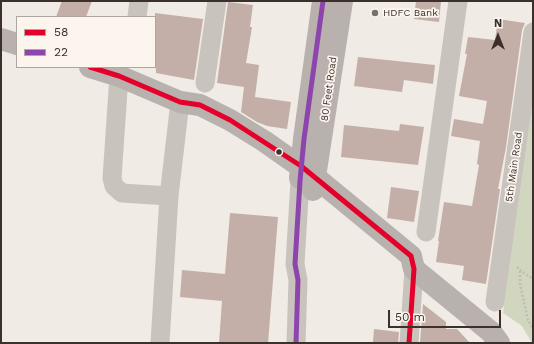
<!DOCTYPE html>
<html>
<head>
<meta charset="utf-8">
<style>
	body { margin:0 }
	#map { position:relative; width:534px; height:344px; overflow:hidden; background:#f0ebe5; font-family:"Work Sans",sans-serif }
	canvas { display:block }
	.frame { position:absolute; inset:0; border:2px solid #3b302b; pointer-events:none }
	.legend { position:absolute; left:16px; top:16px; width:140px; height:52px; box-sizing:border-box; background:#fbf5ee; border:1px solid #aea6a0; margin:0; padding:5px 7px; list-style:none; font-size:12px; color:#3b302b }
	.legend li { display:flex; align-items:center; gap:8px; height:20px }
	.legend b { width:20px; border:1px solid #aea6a0 }
	.north { position:absolute; left:478px; top:16px; width:40px; height:40px; -webkit-text-stroke:3px #fbf5ee; paint-order:stroke; rotate:0deg; font-size:11px; font-weight:700; line-height:16px; text-align:center; color:#3b302b }
	.north::after { content:''; display:block; margin:auto; width:14px; height:18px; background:#3b302b; clip-path:polygon(50% 0,100% 100%,50% 72%,0 100%) }
	.scale { position:absolute; left:388px; top:310px; width:113px; height:18px; box-sizing:border-box; border:2px solid #3b302b; border-top:0; padding-left:5px; font-size:12px; line-height:14px; white-space:nowrap; color:#3b302b; -webkit-text-stroke:3px #fbf5ee; paint-order:stroke }
</style>
</head>
<body>
<div id="map">
<canvas width="534" height="344"></canvas>
<div class="frame"></div>
<ul class="legend">
<li><b style="height:5px;background:#e4002b"></b>58</li>
<li><b style="height:5px;background:#8e44ad"></b>22</li>
</ul>
<div class="north">N</div>
<div class="scale">50 m</div>
</div>
<script>
const ctx = document.querySelector('canvas').getContext('2d');
ctx.lineJoin = 'round';
function paint(path, color) {
  ctx.fillStyle = color;
  ctx.fill(path, 'evenodd');
}
function toPath(rows) {
  const path = new Path2D();
  for (const r of rows) {
    path.moveTo(r[0], r[1]);
    for (let i = 2; i < r.length; i += 2) path.lineTo(r[i], r[i + 1]);
  }
  return path;
}
function trace(path, color, width, dash) {
  ctx.strokeStyle = color;
  ctx.lineWidth = width;
  ctx.lineCap = dash ? 'butt' : 'round';
  ctx.setLineDash(dash || []);
  ctx.stroke(path);
}
function write(font, color, halo, rows, align = 'center') {
  ctx.font = font + ' "Work Sans",sans-serif';
  ctx.lineWidth = 3.5;
  ctx.setLineDash([]);
  ctx.textBaseline = 'middle';
  ctx.strokeStyle = halo;
  ctx.fillStyle = color;
  for (const [text, x, y, turn = 0] of rows) {
    ctx.save();
    ctx.translate(x, y);
    ctx.rotate((+turn || 0) * Math.PI / 180);
    ctx.textAlign = isNaN(turn) ? turn : align;
    if (halo) ctx.strokeText(text, 0, 0);
    ctx.fillText(text, 0, 0);
    ctx.restore();
  }
}
const green = toPath([
	[533,99,533,343,532,343,522,326,503,313]
]);
const building = toPath([
	[62,1,92,1,86,17,56,17],
	[416,1,441,1,439,22,414,19],
	[228,2,253,5,250,27,252,27,246,63,259,65,255,97,291,102,287,129,267,126,257,122,241,112,244,87,217,83],
	[155,13,203,19,194,80,156,73],
	[498,19,525,23,522,30,506,147,498,189,500,189,486,284,462,280,464,266,436,262,439,241,438,241,444,202,472,206,479,165,477,164,480,141,451,136,454,119,483,124,487,101,459,96,467,54,465,54,468,37,495,40],
	[358,57,435,65,433,84,404,80,402,92,354,86],
	[400,124,424,127,418,165,341,157,344,125,399,131],
	[391,187,419,191,414,222,387,218],
	[230,213,278,217,268,343,219,343,222,301,180,297,182,270,225,274],
	[423,304,446,322,446,329,457,329,470,343,420,343],
	[374,329,399,332,398,343,373,343]
]);
const path = toPath([
	[517,267,520,270,533,279],
	[520,271,520,284,528,320,533,329]
]);
const minor = toPath([
	[137,17,139,1],
	[119,76,112,178,114,186,122,193,169,196],
	[205,83,217,1],
	[426,232,458,1],
	[495,302,533,32],
	[160,343,169,196,180,102],
	[296,343,298,280,295,264,300,181],
	[409,343,414,269]
]);
const major = toPath([
	[1,39,17,44],
	[90,67,119,76,180,102,200,105,230,120,264,141,315,177,411,256,414,269,491,332,499,343],
	[300,178,304,139,323,1],
	[313,190,342,1]
]);
const bus1 = toPath([
	[90,67,119,76,180,102,200,105,230,120,301,166,411,256,414,269,409,343]
]);
const bus2 = toPath([
	[296,343,298,280,295,264,300,181,304,139,323,1]
]);
const markers = [
	[375,13,4,"#7a716c"],
	[279,152,3.5,"#3b302b"]
];
const poiNames = [
	["HDFC Bank",383,13]
];
const streetNames = [
	["80 Feet Road",329,89,-82],
	["5th Main Road",514,167,-82]
];
paint(green, '#d1d6bf');
paint(building, '#c3afa7');
trace(path, '#c2bbb6', 2.5, [2, 2]);
trace(minor, '#c9c3be', 19);
trace(major, '#b8b1ad', 22);
trace(bus1, '#e4002b', 5);
trace(bus2, '#8e44ad', 5);
for (const [x, y, r, color] of markers) {
  const dot = new Path2D();
  dot.arc(x, y, r, 0, 2 * Math.PI);
  ctx.fillStyle = color;
  ctx.fill(dot);
  trace(dot, '#fbf5ee', 1.5);
}
write('10px', '#3b302b', '#fbf5ee', poiNames, 'left');
write('10px', '#3b302b', '#fbf5ee', streetNames);
</script>
</body>
</html>
